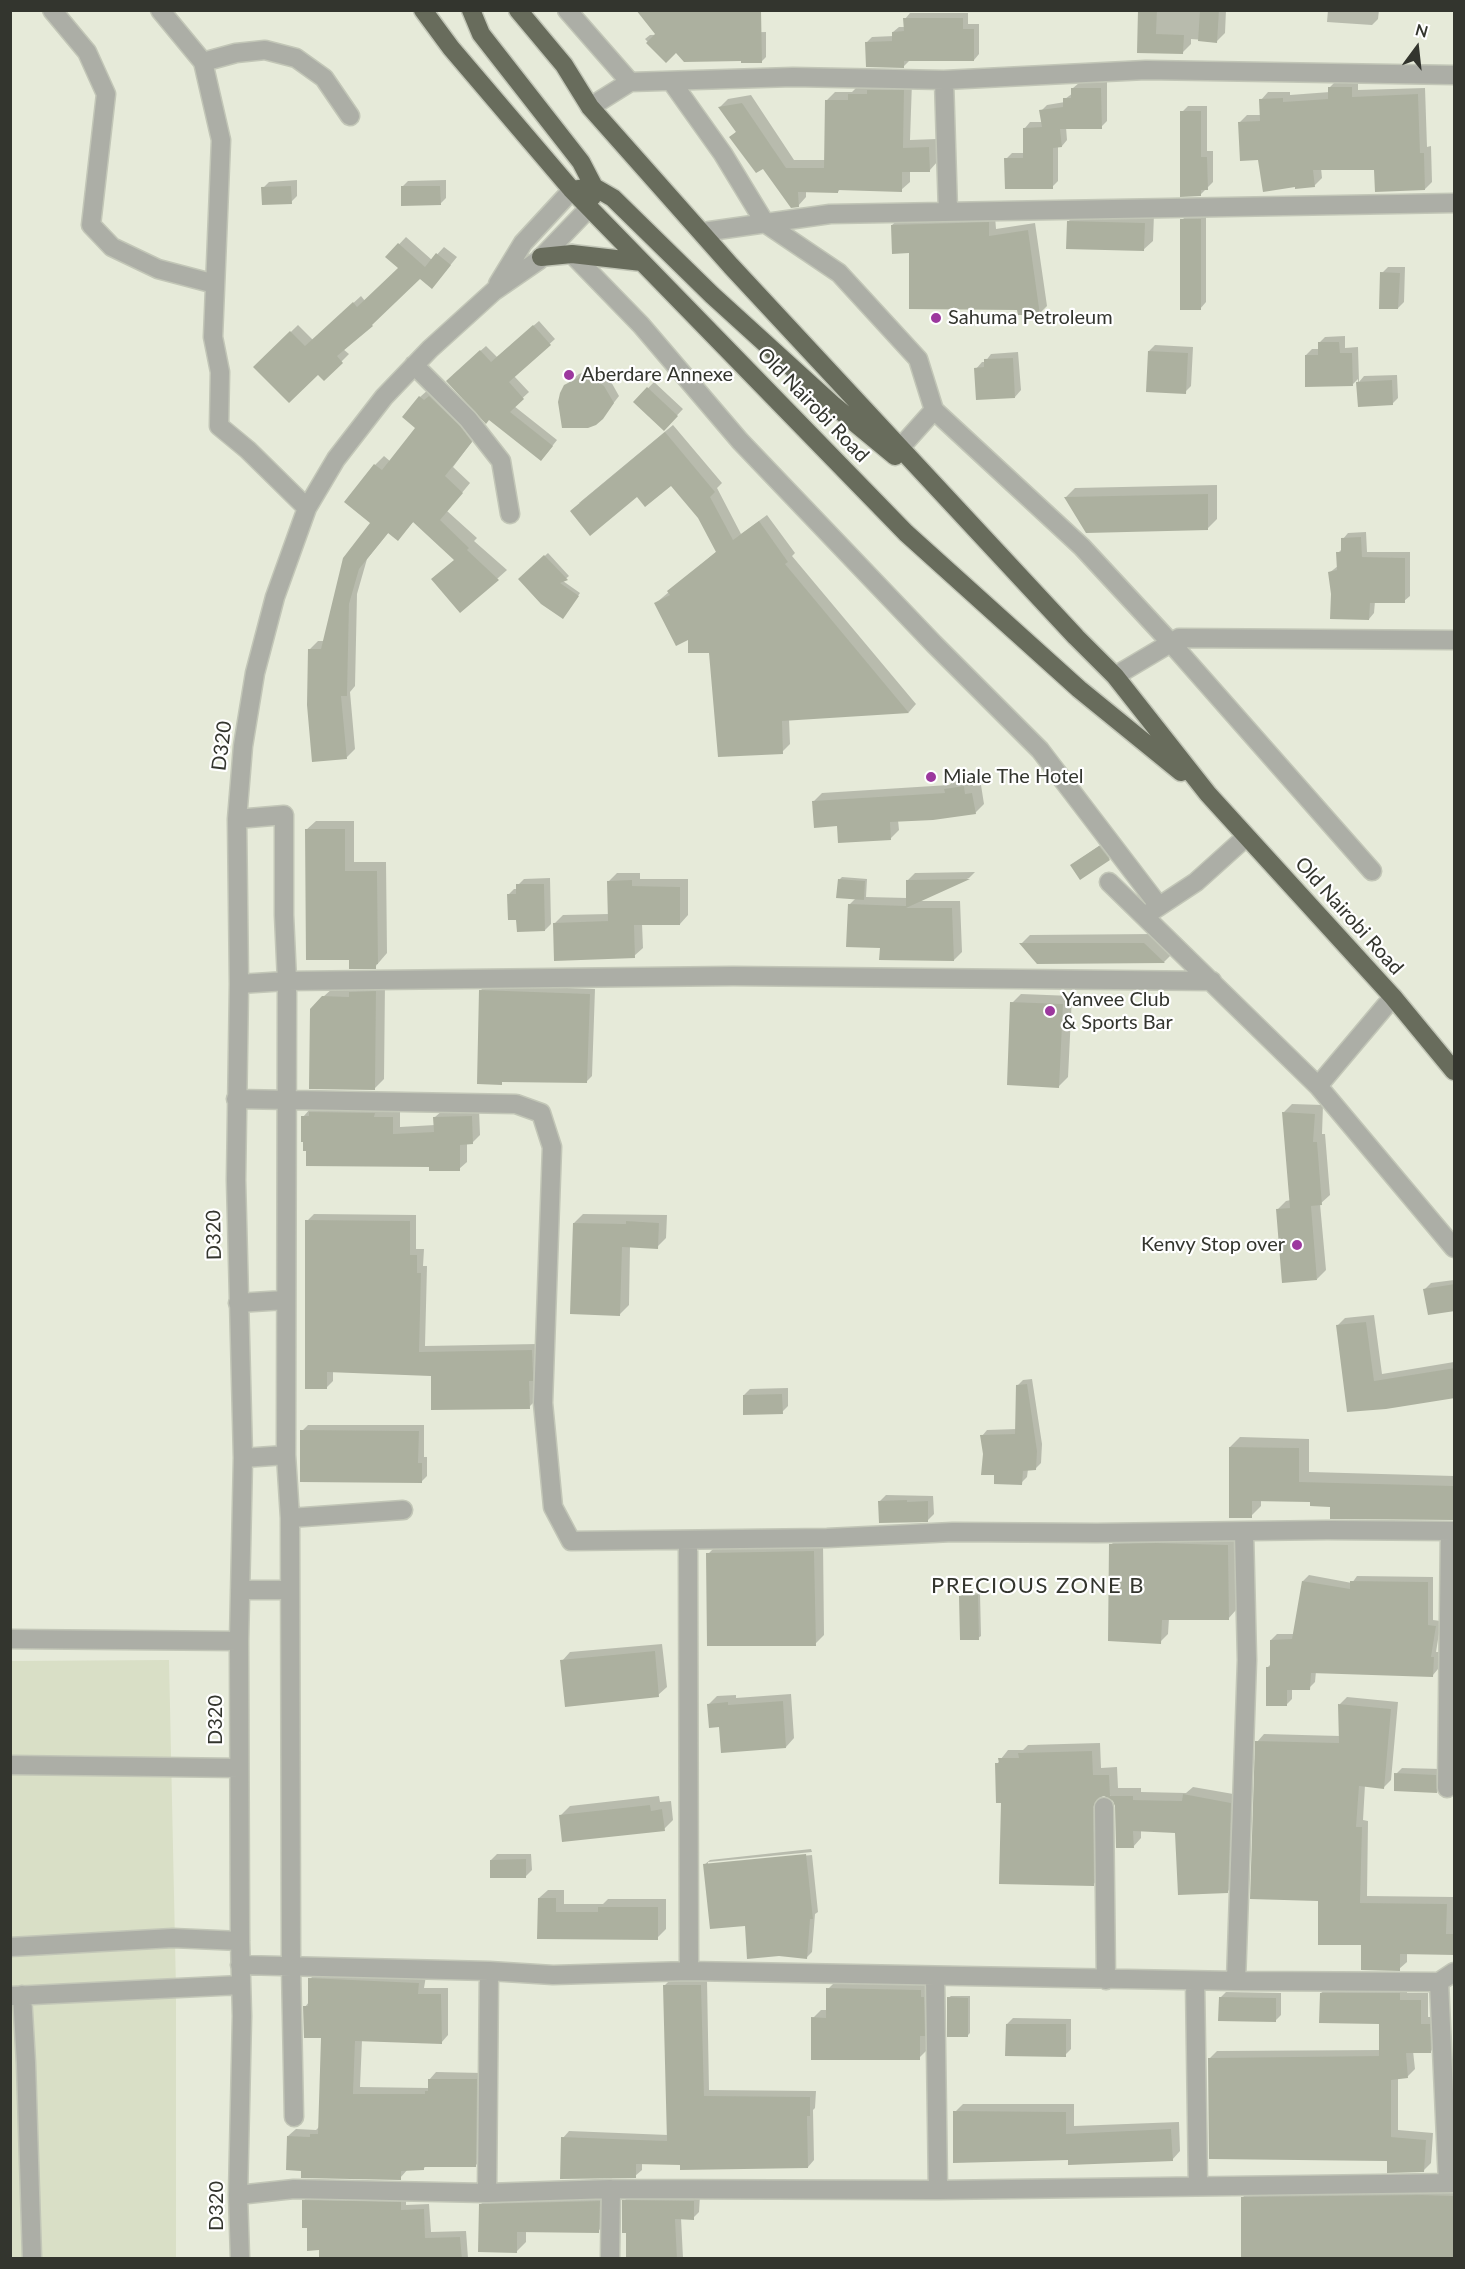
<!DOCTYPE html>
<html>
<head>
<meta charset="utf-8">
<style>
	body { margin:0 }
	#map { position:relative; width:1465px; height:2269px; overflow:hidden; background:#e6ead9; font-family:Lato,sans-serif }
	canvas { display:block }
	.frame { position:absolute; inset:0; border:12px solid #33352e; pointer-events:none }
	.north { position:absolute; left:1387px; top:18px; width:60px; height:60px; -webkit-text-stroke:4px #fff; paint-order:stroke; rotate:15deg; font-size:16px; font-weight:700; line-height:24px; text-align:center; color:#33352e }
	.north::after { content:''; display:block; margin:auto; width:21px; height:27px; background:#33352e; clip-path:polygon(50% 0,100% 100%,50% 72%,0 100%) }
</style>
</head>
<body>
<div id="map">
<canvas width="1465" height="2269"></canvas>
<div class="frame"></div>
<div class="north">N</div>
</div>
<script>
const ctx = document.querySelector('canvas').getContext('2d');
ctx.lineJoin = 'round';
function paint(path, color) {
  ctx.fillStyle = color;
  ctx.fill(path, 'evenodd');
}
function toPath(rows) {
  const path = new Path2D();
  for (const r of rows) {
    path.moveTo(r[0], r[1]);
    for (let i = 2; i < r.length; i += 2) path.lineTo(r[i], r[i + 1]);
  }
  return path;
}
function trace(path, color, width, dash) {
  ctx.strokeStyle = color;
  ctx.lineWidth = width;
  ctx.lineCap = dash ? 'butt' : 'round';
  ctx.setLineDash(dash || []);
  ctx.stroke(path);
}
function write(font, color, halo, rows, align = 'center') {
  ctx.font = font + ' Lato,sans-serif';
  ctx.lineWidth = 4.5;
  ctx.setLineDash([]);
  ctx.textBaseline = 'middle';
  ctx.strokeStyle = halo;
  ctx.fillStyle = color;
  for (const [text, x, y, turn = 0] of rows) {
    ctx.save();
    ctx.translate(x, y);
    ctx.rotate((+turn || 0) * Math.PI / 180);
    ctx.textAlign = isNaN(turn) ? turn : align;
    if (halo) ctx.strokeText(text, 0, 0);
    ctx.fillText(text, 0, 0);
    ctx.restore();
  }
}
const built = toPath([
	[169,1660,176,1989,176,2258,11,2258,10,1661]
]);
const shadow = toPath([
	[1140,10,1226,10,1225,33,1217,41,1191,39,1191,44,1183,52,1138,51],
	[1328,10,1379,10,1378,19,1372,25,1327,22],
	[910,13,968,13,968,24,979,24,979,54,974,60,909,61,904,66,866,43,872,37,894,36,893,32,899,27,905,27,905,19],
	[766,32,766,57,761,62,676,51,666,61,645,39,650,35],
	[1337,80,1358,80,1358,90,1425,88,1427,147,1431,146,1432,182,1425,189,1376,169,1321,168,1322,178,1314,186,1259,159,1240,122,1247,115,1261,115,1261,100,1268,92,1290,92,1290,95,1330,92,1330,87],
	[912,82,910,140,937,139,938,161,930,170,910,171,910,182,901,190,840,189,838,192,806,191,806,197,798,206,763,167,731,137,737,131,720,107,728,99,751,95,794,160,826,160,826,101,835,92,852,92,858,86],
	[1107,82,1107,121,1101,127,1066,127,1067,140,1062,146,1058,146,1058,181,1052,187,1006,159,1012,153,1025,153,1025,128,1030,122,1042,122,1041,111,1047,105,1065,102,1065,99,1073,93,1073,88,1079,83],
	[1188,106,1207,106,1207,151,1213,151,1213,182,1200,195,1182,112],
	[297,180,297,196,291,202,263,188,269,182],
	[446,180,446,198,440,204,402,187,408,181],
	[1077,212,1154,214,1153,241,1143,250,1068,222],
	[1206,213,1206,302,1200,309,1182,220,1188,214],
	[995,216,996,229,1035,223,1047,306,1040,313,1018,308,910,252,892,225,900,218],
	[406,237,432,260,444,247,457,257,439,279,420,277,343,349,349,354,324,379,318,373,255,367,298,325,313,340,361,296,365,301,400,268,387,257],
	[1388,267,1405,267,1404,302,1398,308,1382,273],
	[539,321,555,339,514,376,529,392,514,406,557,440,546,454,489,418,453,375,486,346,497,357],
	[1345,336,1345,348,1358,347,1359,382,1364,376,1397,375,1398,398,1392,404,1359,405,1358,379,1353,384,1306,355,1312,349,1319,349,1319,343,1325,337],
	[1155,345,1193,347,1191,386,1185,392,1149,351],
	[1018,352,1021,390,1015,397,976,369,982,362,985,362,991,354],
	[587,371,603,374,610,380,619,396,602,418,565,386,579,374],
	[654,382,683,409,664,429,635,402],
	[429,389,479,432,453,467,470,483,447,511,477,538,474,541,507,570,461,611,456,559,414,521,398,539,389,532,367,559,357,594,355,686,350,692,355,749,346,758,309,650,318,641,325,641,372,522,375,465,384,456,391,462,417,427,420,397],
	[673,425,722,483,717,488,741,534,767,515,795,553,792,556,916,704,909,712,789,719,790,744,782,752,710,651,690,637,656,603,717,551,699,517,671,484,637,494,579,503],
	[1217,485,1217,519,1207,529,1066,497,1075,488],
	[1366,532,1367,552,1410,552,1410,596,1404,601,1375,601,1374,613,1369,619,1332,594,1329,573,1338,566,1338,553,1343,548,1343,539,1348,533],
	[548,553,569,576,563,581,580,593,565,614,520,579],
	[972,778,973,786,981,785,984,804,975,813,898,820,899,830,891,838,838,824,813,802,822,793,949,785,954,781],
	[316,821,354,821,354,862,386,862,387,953,375,967,351,958,306,830],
	[1106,841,1115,853,1109,859,1072,865],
	[975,872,969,878,918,901,960,901,962,952,954,960,881,947,849,905,856,898,839,880,842,877,867,879,866,897,907,898,907,881,915,873],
	[617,873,640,873,640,879,688,879,688,915,680,924,642,924,643,948,634,956,554,924,563,915,609,914,608,882],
	[550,878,551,924,545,930,518,918,508,895,514,889,518,889,518,885,524,879],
	[1154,934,1173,953,1164,962,1038,962,1022,943,1030,935],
	[385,982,384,1079,374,1089,323,997,333,988],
	[486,985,595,989,592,1076,586,1082,504,1080,501,1083,480,991],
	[1021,994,1072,996,1068,1077,1059,1086,1012,1003],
	[1292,1104,1323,1105,1322,1134,1325,1134,1330,1195,1320,1204,1326,1270,1317,1279,1277,1210,1286,1201,1291,1200,1283,1113],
	[310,1109,400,1110,400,1127,435,1125,435,1117,443,1110,479,1109,480,1135,472,1143,467,1143,467,1162,459,1169,430,1165,303,1117],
	[314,1214,416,1215,416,1249,424,1249,423,1266,427,1266,425,1346,538,1344,536,1400,529,1407,432,1374,333,1370,333,1381,326,1388,307,1221],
	[583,1214,667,1215,666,1238,657,1247,630,1246,629,1305,620,1314,574,1223],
	[1454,1280,1454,1310,1425,1289,1431,1283],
	[1374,1315,1382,1374,1454,1362,1454,1397,1386,1407,1337,1326,1345,1318],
	[1032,1379,1042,1444,1041,1463,1035,1469,1028,1469,1027,1477,1021,1483,996,1473,984,1454,982,1436,987,1430,1017,1429,1018,1385,1023,1380],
	[788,1388,788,1406,782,1412,744,1395,750,1389],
	[308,1425,424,1425,424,1457,427,1457,427,1476,421,1482,302,1431],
	[1240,1437,1309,1439,1309,1472,1454,1476,1454,1516,1332,1506,1311,1501,1261,1500,1261,1506,1251,1516,1230,1447],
	[886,1495,933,1496,934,1514,928,1520,880,1501],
	[1119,1536,1236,1537,1236,1610,1228,1619,1169,1618,1168,1634,1160,1642,1111,1545],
	[823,1543,824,1635,815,1644,708,1554,717,1545],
	[1309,1575,1352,1583,1357,1576,1433,1577,1433,1620,1441,1621,1436,1652,1439,1652,1438,1669,1433,1675,1316,1671,1315,1682,1309,1688,1292,1688,1292,1699,1286,1705,1268,1667,1272,1663,1271,1640,1277,1634,1294,1634,1303,1581],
	[980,1593,981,1636,978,1638,960,1597,963,1594],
	[662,1644,667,1687,658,1695,562,1661,570,1652],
	[791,1694,794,1738,786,1747,720,1725,709,1704,717,1696,736,1695,736,1698],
	[1347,1697,1398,1702,1391,1780,1384,1787,1365,1785,1363,1820,1368,1821,1367,1896,1454,1897,1454,1954,1407,1953,1407,1962,1399,1969,1363,1944,1320,1900,1257,1742,1264,1734,1340,1736,1340,1704],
	[1100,1743,1101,1768,1117,1767,1118,1788,1141,1788,1141,1792,1186,1793,1193,1787,1239,1795,1236,1883,1227,1892,1177,1832,1141,1830,1141,1838,1133,1847,1111,1796,1103,1794,1100,1798,1101,1876,1093,1885,1002,1801,997,1764,1008,1750,1023,1750,1028,1745],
	[1402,1768,1441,1769,1442,1785,1436,1791,1396,1774],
	[659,1796,660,1802,671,1801,673,1820,664,1829,560,1816,570,1806],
	[811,1849,812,1852,708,1862,708,1865,812,1855,818,1912,815,1914,812,1952,807,1957,746,1924,704,1865,710,1860],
	[497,1854,531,1854,532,1870,526,1876,491,1860],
	[548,1890,564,1890,564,1904,603,1904,608,1899,666,1899,666,1929,657,1938,538,1937,539,1898],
	[317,1972,426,1976,424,1988,448,1988,448,2035,441,2043,362,2040,360,2087,429,2088,429,2080,436,2072,483,2073,483,2158,475,2166,427,2165,423,2169,408,2169,400,2178,302,2169,288,2136,296,2129,316,2130,319,2127,323,2037,305,2007,309,2002,310,1979],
	[671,1979,707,1979,709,2090,816,2091,815,2108,813,2110,814,2160,808,2167,642,2163,642,2170,635,2176,563,2138,569,2131,668,2135,664,1986],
	[836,1981,929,1982,927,2050,919,2058,813,2018,821,2010,827,2010,828,1989],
	[1329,1986,1407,1986,1407,1993,1428,1993,1428,2017,1437,2017,1438,2044,1430,2052,1413,2051,1415,2069,1408,2076,1398,2077,1398,2130,1433,2133,1431,2163,1423,2171,1389,2159,1209,2059,1217,2051,1381,2050,1381,2022,1321,1993],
	[1226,1992,1281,1993,1281,2015,1275,2021,1220,1998],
	[951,1996,970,1996,970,2033,967,2036,948,1998],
	[1013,2018,1071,2019,1071,2049,1065,2055,1007,2024],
	[963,2104,1074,2104,1074,2126,1179,2122,1180,2151,1172,2160,1069,2159,955,2112],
	[1454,2188,1454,2258,1243,2258,1242,2198,1251,2189],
	[608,2192,608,2222,598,2231,526,2230,526,2242,517,2251,480,2205,490,2195],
	[310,2195,406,2197,406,2205,429,2204,431,2232,466,2231,468,2258,321,2258,321,2249,308,2226,303,2201],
	[630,2195,700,2195,699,2212,693,2218,681,2218,683,2258,628,2258,624,2201]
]);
const building = toPath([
	[636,10,761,10,762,63,741,63,741,61,684,62,676,53,666,63,646,43,655,34],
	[1138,10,1157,10,1156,34,1184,35,1183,54,1137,53],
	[1200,10,1219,10,1217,43,1198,41],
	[903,18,963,18,963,29,974,29,974,61,904,61,904,68,866,67,865,42,892,41,892,32,904,31],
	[1328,87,1352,87,1352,97,1418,94,1420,153,1424,153,1425,190,1375,192,1374,170,1313,170,1315,187,1295,189,1295,187,1263,192,1258,160,1240,161,1238,122,1260,121,1259,99,1283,98,1283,102,1328,99],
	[1071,88,1101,88,1102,129,1060,129,1062,147,1053,148,1053,189,1005,189,1004,158,1023,158,1023,128,1042,127,1039,110,1063,107,1063,98,1071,98],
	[867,90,904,90,903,148,929,147,930,172,902,172,902,192,838,190,838,193,798,192,799,207,791,208,763,169,756,173,729,137,736,132,718,107,742,103,786,168,824,168,825,100,848,100,848,94,867,94],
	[1180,111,1201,111,1201,157,1207,157,1208,190,1201,190,1201,196,1180,197],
	[291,186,292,204,262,205,261,187],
	[401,186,440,186,441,205,401,206],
	[1180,219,1201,219,1201,310,1180,310],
	[1067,221,1145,223,1144,251,1066,249],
	[989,222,989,236,1028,230,1040,315,1018,315,1017,310,909,309,909,253,892,254,891,225],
	[398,243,425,267,436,253,451,265,432,289,420,279,372,325,373,326,337,356,343,363,324,381,318,375,289,403,253,367,290,331,305,346,353,302,357,307,398,268,385,257],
	[1380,272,1400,273,1398,309,1379,309],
	[533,325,551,345,509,382,524,399,510,412,553,446,541,461,489,420,486,424,446,381,480,350,491,362],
	[1318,342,1339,342,1340,353,1352,353,1353,386,1305,387,1305,355,1318,355],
	[1148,351,1188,353,1186,394,1146,392],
	[1013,358,1015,398,976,400,974,368,984,367,984,359],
	[580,377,597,380,604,386,614,403,603,419,596,425,588,428,562,428,558,402,560,393,564,385],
	[1392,380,1393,405,1358,407,1356,382],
	[647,387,678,416,664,431,633,402],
	[419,396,424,400,429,396,460,426,472,442,445,476,463,493,440,520,469,548,467,550,499,580,460,613,431,579,454,560,413,522,398,541,388,533,359,569,349,604,347,696,341,696,347,759,312,762,307,705,308,649,321,649,343,558,370,523,344,502,374,464,382,470,415,428,402,417],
	[665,432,715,492,710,497,733,540,759,521,788,562,785,564,909,713,782,721,783,754,718,757,709,653,688,653,688,640,676,646,654,603,670,595,667,591,716,552,698,518,671,486,645,507,637,497,590,536,570,511],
	[1208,494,1208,530,1086,533,1064,497],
	[1361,537,1362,557,1405,558,1405,603,1370,603,1369,620,1330,619,1331,594,1328,572,1337,570,1336,552,1341,552,1341,538],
	[544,555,568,580,560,583,579,596,563,619,541,604,518,579],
	[964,786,965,794,972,793,976,814,933,820,890,822,891,840,838,843,837,826,814,828,812,801,945,793,944,789],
	[305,829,345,829,345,871,377,871,378,964,376,964,376,969,349,969,349,960,306,960],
	[1099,846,1110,860,1080,880,1070,865],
	[838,879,865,881,864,900,836,898],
	[970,879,906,908,952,908,954,961,879,960,880,948,846,947,848,904,906,906,906,880],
	[632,880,632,886,680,887,680,925,634,925,635,958,554,961,553,923,608,921,607,881],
	[516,884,544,884,545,931,517,932,516,920,508,920,507,894,516,894],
	[1019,943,1144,943,1165,963,1037,964],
	[479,990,590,994,587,1083,502,1082,502,1085,477,1084],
	[376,991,375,1090,309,1089,310,1009,322,996,349,997,349,992],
	[1010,1002,1063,1004,1059,1088,1007,1085],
	[309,1112,375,1113,374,1117,393,1117,393,1134,434,1132,433,1117,472,1116,473,1144,460,1145,460,1171,429,1171,429,1167,306,1166,306,1151,303,1151,303,1142,301,1142,301,1116,309,1116],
	[1282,1112,1315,1114,1313,1142,1317,1142,1322,1205,1311,1206,1317,1280,1282,1283,1276,1209,1290,1208],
	[305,1220,410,1221,410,1255,417,1255,417,1273,421,1273,419,1352,532,1350,533,1373,533,1381,529,1381,530,1409,431,1410,431,1376,327,1372,327,1389,305,1389],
	[626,1221,659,1223,658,1249,622,1247,620,1316,570,1314,573,1223,626,1224],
	[1455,1284,1455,1311,1428,1315,1423,1289],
	[1366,1322,1374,1381,1455,1368,1455,1398,1386,1409,1347,1412,1336,1325],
	[1027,1384,1037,1451,1036,1470,1023,1471,1022,1485,994,1484,994,1475,981,1475,983,1454,980,1435,1015,1434,1016,1385],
	[782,1394,783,1414,743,1415,743,1395],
	[300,1430,419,1431,418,1463,422,1463,422,1483,300,1482],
	[1229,1447,1299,1448,1299,1482,1455,1486,1455,1520,1330,1519,1330,1507,1310,1506,1310,1502,1252,1501,1252,1518,1229,1518],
	[907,1500,907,1502,928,1501,928,1522,879,1523,878,1501],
	[1156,1543,1228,1545,1229,1620,1162,1620,1161,1644,1108,1641,1109,1544],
	[814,1551,816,1646,707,1646,706,1553],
	[1302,1581,1350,1589,1350,1581,1428,1582,1428,1625,1436,1626,1431,1657,1434,1657,1433,1677,1311,1673,1310,1690,1287,1690,1287,1706,1266,1706,1266,1667,1270,1667,1270,1640,1292,1639],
	[978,1595,979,1640,960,1640,959,1596],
	[655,1651,659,1697,565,1707,560,1660],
	[783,1701,786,1748,721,1753,719,1727,709,1728,707,1704,728,1702,728,1705],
	[1338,1704,1391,1709,1384,1789,1359,1786,1356,1827,1362,1827,1360,1903,1447,1904,1446,1934,1455,1934,1455,1955,1400,1954,1400,1971,1361,1970,1361,1945,1318,1945,1318,1901,1250,1899,1255,1741,1339,1743],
	[1092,1751,1093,1775,1109,1775,1110,1796,1133,1796,1133,1800,1182,1801,1183,1794,1231,1803,1228,1893,1178,1895,1175,1833,1133,1831,1134,1848,1116,1848,1115,1806,1113,1801,1104,1796,1098,1798,1093,1807,1094,1886,999,1884,1001,1803,996,1803,995,1763,999,1763,998,1758,1019,1758,1018,1753],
	[1394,1773,1436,1775,1437,1793,1394,1791],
	[650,1805,651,1811,662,1809,665,1831,562,1842,559,1815],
	[806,1854,813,1919,810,1919,807,1959,779,1956,747,1959,745,1926,710,1929,703,1864],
	[526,1859,526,1878,490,1878,490,1860],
	[538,1898,556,1898,556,1912,598,1912,598,1907,658,1907,658,1940,537,1939],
	[308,1978,419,1983,418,1994,441,1994,442,2044,355,2041,353,2094,425,2094,425,2091,428,2091,428,2079,477,2079,476,2167,424,2167,424,2170,401,2171,401,2180,301,2178,301,2171,286,2170,287,2136,310,2137,310,2134,318,2134,321,2038,304,2038,303,2006,308,2006],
	[663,1985,701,1985,704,2096,810,2097,810,2116,807,2116,808,2168,680,2170,680,2165,636,2164,636,2178,560,2179,561,2137,667,2141],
	[826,1988,921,1990,921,1997,924,1997,925,2036,920,2036,920,2060,811,2060,811,2017,826,2018],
	[1320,1993,1400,1993,1400,2000,1421,2000,1421,2024,1430,2024,1431,2053,1406,2053,1408,2078,1391,2080,1391,2137,1426,2140,1424,2172,1387,2173,1387,2161,1209,2159,1208,2058,1379,2056,1379,2024,1319,2023],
	[947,1997,968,1998,968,2037,947,2037],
	[1219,1997,1276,1998,1276,2022,1218,2021],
	[1006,2024,1066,2024,1066,2057,1005,2056],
	[953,2111,1066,2112,1066,2134,1171,2129,1173,2161,1068,2165,1068,2160,953,2163],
	[1422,2195,1455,2196,1455,2257,1241,2259,1241,2197],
	[302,2200,401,2202,401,2210,424,2209,425,2238,460,2237,462,2259,319,2259,319,2250,307,2251,307,2228,302,2228],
	[622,2200,694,2201,694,2220,675,2219,677,2259,626,2259,626,2233,622,2233],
	[600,2201,599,2233,517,2232,517,2253,478,2252,479,2204]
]);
const minor = toPath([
	[52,10,87,52,106,94,91,225,112,247,158,269,215,284],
	[160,10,203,62,221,140,213,337,220,372,219,426,248,450,307,508],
	[567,10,630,82],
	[203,62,236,53,265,50,296,58,324,78,350,116],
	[944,80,948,212],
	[671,81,723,154,765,223,839,273,918,359,934,410,900,448],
	[590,107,630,82,793,77,944,80,1146,70,1454,75],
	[703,232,830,214,1454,203],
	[572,254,641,325,740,441,934,644,1040,750,1159,906],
	[498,284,523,243,572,190],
	[414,365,468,419,501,461,510,514],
	[934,410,1082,547,1171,643,1372,871],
	[1115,676,1179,638,1454,640],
	[237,819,284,815,284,915,287,981,286,1455,290,1518,291,1967,294,2117],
	[1109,882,1318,1086],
	[1149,913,1196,882,1246,837],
	[239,984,287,981,733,976,1212,981],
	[1393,997,1318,1086,1454,1248],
	[236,1099,516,1104,541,1113,552,1147,543,1403,553,1507,571,1541,827,1538,953,1532,1097,1533,1327,1530,1454,1531],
	[238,1303,285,1300],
	[243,1458,286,1455],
	[290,1518,403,1510],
	[688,1540,689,1971],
	[240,1590,290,1590],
	[10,1639,239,1641],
	[10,1765,239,1768],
	[1447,1788,1450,1531],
	[1104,1807,1106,1980],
	[10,1947,173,1938,240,1941],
	[240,1965,489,1971,553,1975,689,1971,1236,1981,1439,1982,1454,1972],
	[935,1977,938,2190],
	[1195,1981,1198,2186],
	[1236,1981,1247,1660,1244,1532],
	[1439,1982,1448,2183],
	[22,1995,26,2063,32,2258],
	[12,1996,241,1985],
	[487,2193,489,1971],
	[238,2195,294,2189,487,2193,611,2189,938,2190,1454,2183],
	[240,2258,238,2195,242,2016,240,1941,239,1641,243,1458,236,1180,239,984,237,819,243,746,255,673,275,597,307,508,336,459,384,397,430,349,494,291,539,260,589,208],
	[610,2258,611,2189]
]);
const highway = toPath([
	[423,10,451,48,572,190,906,533,1079,689,1181,772],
	[471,10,481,34,581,162,594,187,592,197],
	[518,10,564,65,590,107,731,266,1076,637,1115,676,1208,794,1393,997,1454,1071],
	[572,190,594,187,613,198,712,295,832,404,895,456],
	[541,257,572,254,642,262]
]);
const markers = [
	[936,318,6,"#9c389e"],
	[569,375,6,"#9c389e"],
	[931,777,6,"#9c389e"],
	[1050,1011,6,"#9c389e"],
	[1297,1245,6,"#9c389e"]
];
const poiNames = [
	["Sahuma Petroleum",948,318],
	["Aberdare Annexe",581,375],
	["Miale The Hotel",943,777],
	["Yanvee Club",1062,1000],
	["& Sports Bar",1062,1023],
	["Kenvy Stop over",1285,1245,"right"]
];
const streetNames = [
	["Old Nairobi Road",813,405,46],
	["D320",222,746,-83],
	["Old Nairobi Road",1349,916,48],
	["D320",214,1235,-91],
	["D320",216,1720,-90],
	["D320",217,2206,-90]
];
const quarterNames = [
	["PRECIOUS ZONE B",1038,1586]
];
paint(built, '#d9dfc6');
paint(shadow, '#0003');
paint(building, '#acb09f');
trace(minor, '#c2c6b7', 21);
trace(highway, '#c2c6b7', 21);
trace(minor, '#acaea6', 18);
trace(highway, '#686c5c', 18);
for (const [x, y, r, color] of markers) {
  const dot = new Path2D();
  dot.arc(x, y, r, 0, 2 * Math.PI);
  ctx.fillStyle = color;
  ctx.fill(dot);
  trace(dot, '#fff', 2);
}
write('20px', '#33352e', '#fff', poiNames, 'left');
write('20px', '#33352e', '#fff', streetNames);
ctx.letterSpacing = '1.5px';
write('22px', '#33352e', '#fff', quarterNames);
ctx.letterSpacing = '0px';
</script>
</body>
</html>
